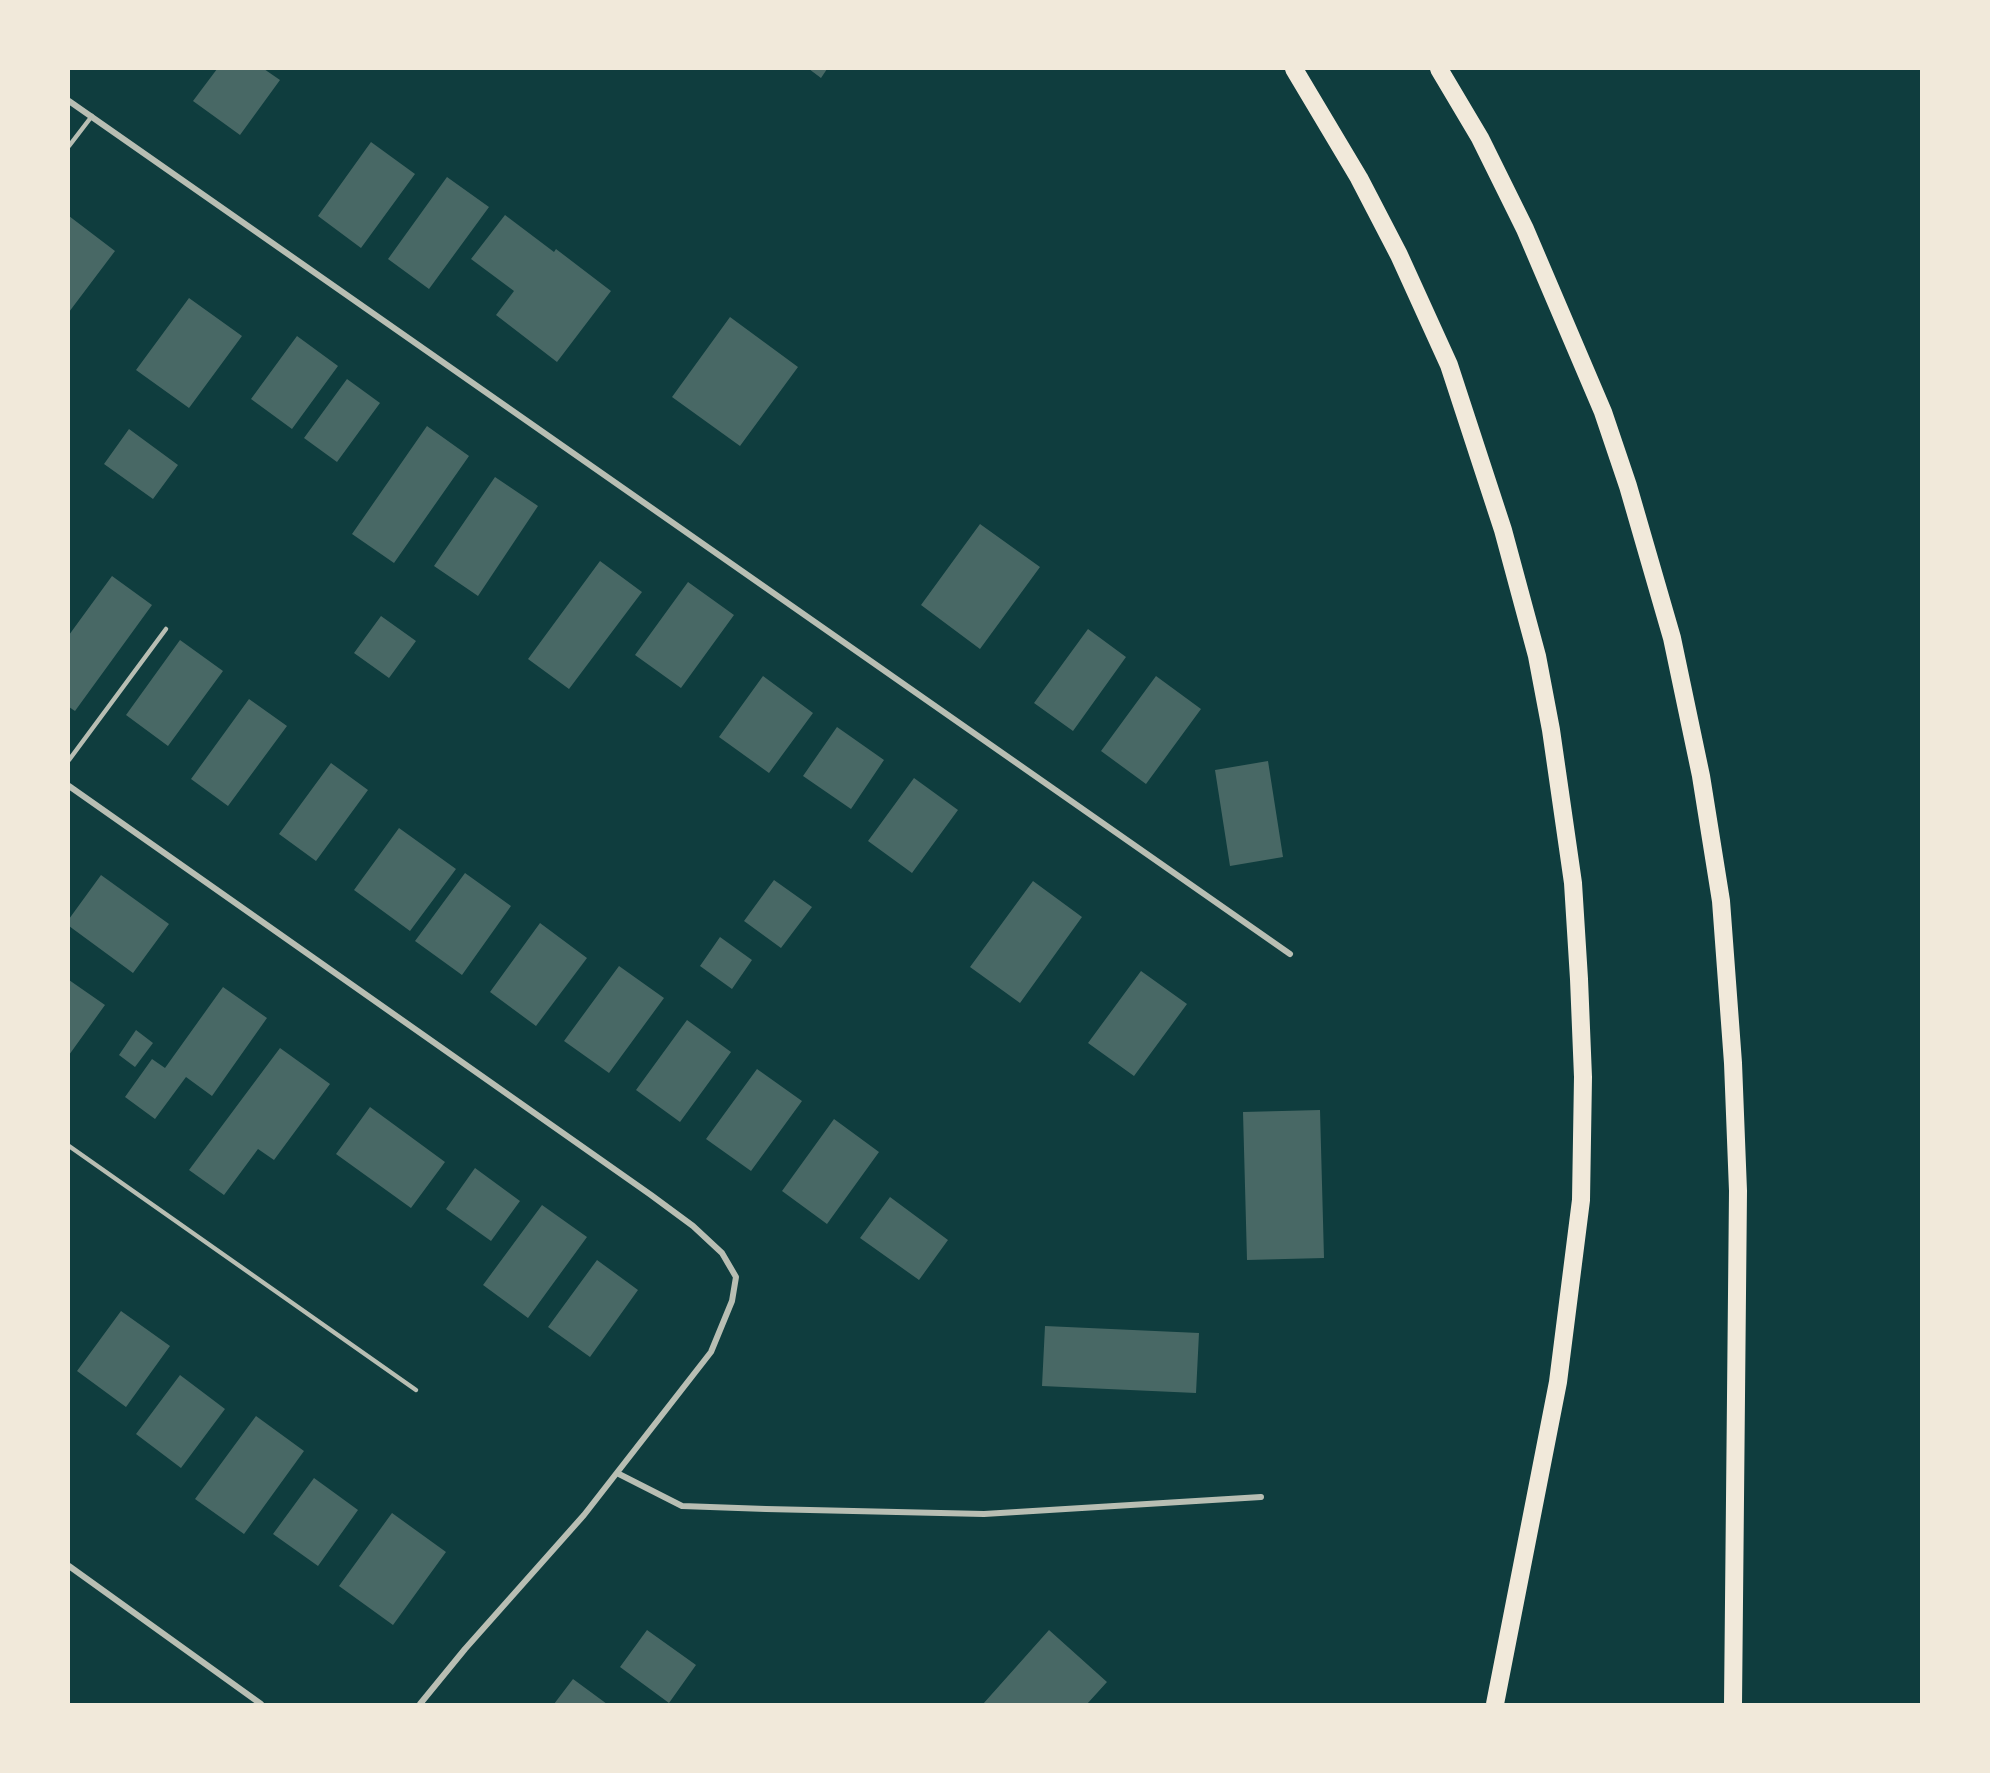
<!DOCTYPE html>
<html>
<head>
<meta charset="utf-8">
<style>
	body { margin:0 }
	#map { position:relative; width:1990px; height:1773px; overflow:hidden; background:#0f3d3e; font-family:Barlow,sans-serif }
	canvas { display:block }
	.frame { position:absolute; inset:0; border:70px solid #f1e9da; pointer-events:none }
</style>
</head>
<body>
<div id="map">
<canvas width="1990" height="1773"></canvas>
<div class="frame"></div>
</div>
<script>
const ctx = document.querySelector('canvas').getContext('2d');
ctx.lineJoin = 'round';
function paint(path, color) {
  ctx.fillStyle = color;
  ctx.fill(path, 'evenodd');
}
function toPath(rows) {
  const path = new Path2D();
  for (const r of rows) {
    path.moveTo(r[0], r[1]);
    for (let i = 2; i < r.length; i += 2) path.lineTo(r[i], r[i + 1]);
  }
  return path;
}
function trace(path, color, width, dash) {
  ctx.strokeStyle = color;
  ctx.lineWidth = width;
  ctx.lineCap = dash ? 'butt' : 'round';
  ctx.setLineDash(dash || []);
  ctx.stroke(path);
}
const building = toPath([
	[217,69,264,69,280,80,240,135,193,101],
	[809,69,827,69,821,78],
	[371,142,415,174,361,248,318,216],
	[447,177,489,207,429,289,388,259],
	[505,215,554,252,556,249,611,291,557,362,496,315,514,291,471,259],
	[69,216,115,251,69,312],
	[189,298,242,336,189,408,136,370],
	[730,317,798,367,740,446,672,397],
	[297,336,338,366,292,429,251,399],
	[347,379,380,403,337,462,304,438],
	[427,426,469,456,394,563,352,534],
	[129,429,178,465,153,499,104,464],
	[495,477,538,506,478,596,434,566],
	[980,524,1040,567,980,649,921,605],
	[600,561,642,592,569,689,528,659],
	[112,576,152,605,75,711,69,707,69,635],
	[688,582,734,615,681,688,635,655],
	[381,616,416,641,389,678,354,653],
	[1088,629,1126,657,1073,731,1034,703],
	[180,640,223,671,168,746,126,715],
	[763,676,813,713,769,773,719,737],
	[1156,676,1201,709,1146,784,1101,751],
	[249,699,287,726,228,806,191,779],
	[837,727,884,760,851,809,803,776],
	[1268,761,1283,857,1230,866,1215,770],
	[331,763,368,790,316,861,279,834],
	[914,778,958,810,912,873,868,841],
	[399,828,456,869,410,931,354,890],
	[465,873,511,906,462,975,415,941],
	[101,875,169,924,133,973,69,926,69,919],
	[774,880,812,907,781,948,744,921],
	[1033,881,1082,917,1020,1003,970,967],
	[540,923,587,958,536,1026,490,992],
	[720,937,752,960,732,989,700,966],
	[619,966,664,998,609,1073,564,1041],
	[1141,971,1187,1004,1134,1076,1088,1043],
	[69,980,105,1005,69,1055],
	[223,987,267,1018,212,1096,186,1077,155,1119,125,1097,152,1059,165,1068],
	[687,1020,731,1052,680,1122,636,1090],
	[136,1030,153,1043,135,1067,119,1055],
	[280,1048,330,1084,274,1160,258,1149,224,1195,189,1170],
	[757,1069,802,1101,751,1171,706,1139],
	[370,1107,445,1162,411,1208,336,1154],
	[1320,1110,1324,1258,1247,1260,1243,1112],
	[834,1119,879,1152,827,1224,782,1191],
	[475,1168,520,1201,491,1241,446,1209],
	[890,1197,948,1240,919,1280,860,1238],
	[542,1205,587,1237,528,1318,483,1285],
	[597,1260,638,1290,590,1357,548,1327],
	[121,1311,170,1346,126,1407,77,1371],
	[1045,1326,1199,1333,1196,1393,1042,1386],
	[180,1375,225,1409,181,1468,136,1434],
	[256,1416,304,1451,244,1534,195,1499],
	[314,1478,358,1510,318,1566,273,1534],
	[392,1513,446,1552,393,1625,339,1586],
	[647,1630,696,1665,669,1703,620,1667],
	[1049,1630,1107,1682,1087,1704,983,1704],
	[573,1679,607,1704,554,1704]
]);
const service = toPath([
	[69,146,92,116],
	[69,760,166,629],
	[69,1146,416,1390]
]);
const minor = toPath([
	[69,101,1290,954],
	[69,786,651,1195,693,1226,722,1253,736,1277,732,1301,711,1352,584,1515,465,1649,420,1704],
	[617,1473,682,1506,766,1509,984,1514,1261,1497],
	[69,1566,261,1704]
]);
const motorway = toPath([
	[1294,69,1359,178,1399,255,1449,365,1503,530,1537,656,1551,730,1573,883,1579,979,1583,1077,1581,1200,1558,1382,1495,1704],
	[1439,69,1480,138,1525,229,1603,412,1628,486,1672,638,1701,776,1721,901,1733,1063,1738,1191,1733,1704]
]);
paint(building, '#486865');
trace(service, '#b8beb3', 4.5);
trace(minor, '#b8beb3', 6);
trace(motorway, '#f1e9da', 18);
</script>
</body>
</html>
